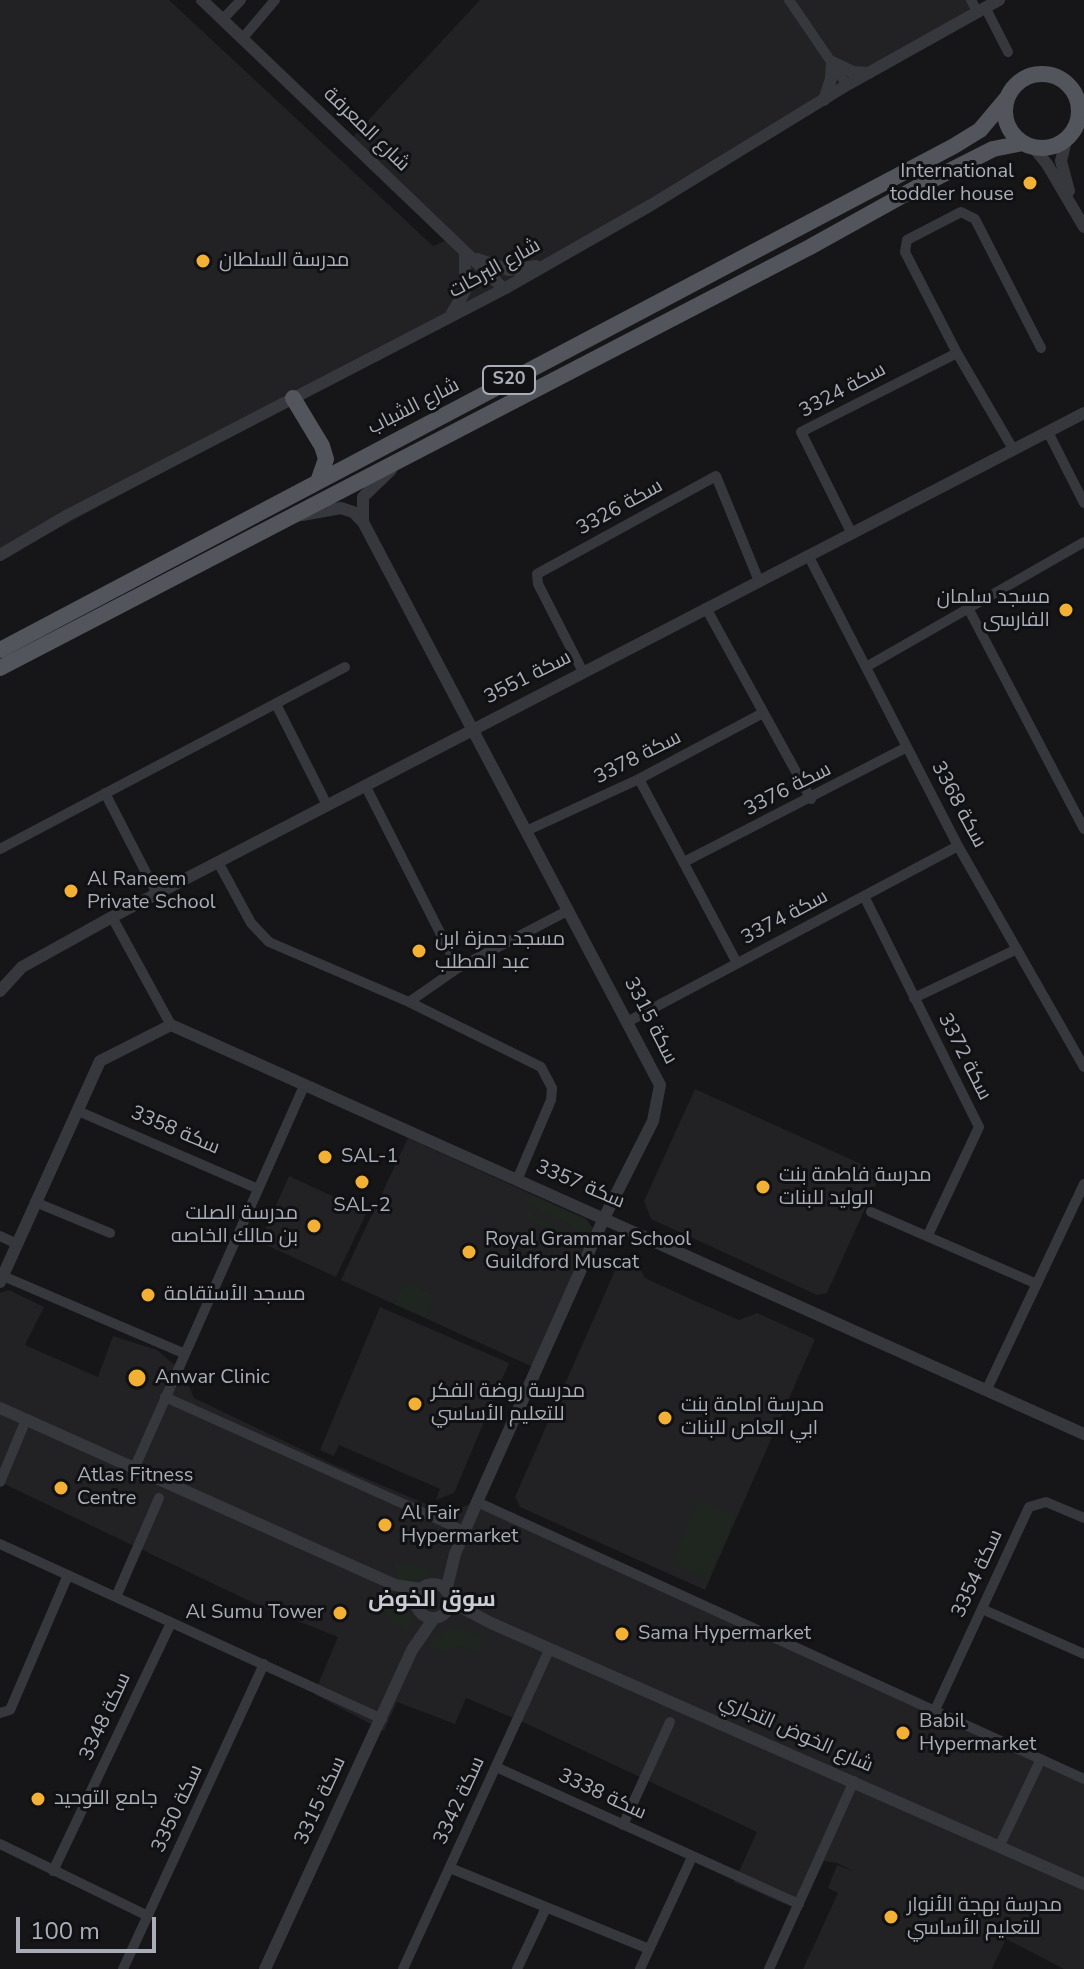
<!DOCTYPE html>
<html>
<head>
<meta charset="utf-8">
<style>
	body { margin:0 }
	#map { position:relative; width:1084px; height:1969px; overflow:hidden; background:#161618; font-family:"Nunito Sans",sans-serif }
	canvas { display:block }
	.scale { position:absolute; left:16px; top:1917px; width:140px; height:36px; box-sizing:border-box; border:4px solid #a8adb8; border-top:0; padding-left:10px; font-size:24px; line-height:28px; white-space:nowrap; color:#a8adb8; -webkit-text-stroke:6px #111113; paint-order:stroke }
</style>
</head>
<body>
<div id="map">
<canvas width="1084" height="1969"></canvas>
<div class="scale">100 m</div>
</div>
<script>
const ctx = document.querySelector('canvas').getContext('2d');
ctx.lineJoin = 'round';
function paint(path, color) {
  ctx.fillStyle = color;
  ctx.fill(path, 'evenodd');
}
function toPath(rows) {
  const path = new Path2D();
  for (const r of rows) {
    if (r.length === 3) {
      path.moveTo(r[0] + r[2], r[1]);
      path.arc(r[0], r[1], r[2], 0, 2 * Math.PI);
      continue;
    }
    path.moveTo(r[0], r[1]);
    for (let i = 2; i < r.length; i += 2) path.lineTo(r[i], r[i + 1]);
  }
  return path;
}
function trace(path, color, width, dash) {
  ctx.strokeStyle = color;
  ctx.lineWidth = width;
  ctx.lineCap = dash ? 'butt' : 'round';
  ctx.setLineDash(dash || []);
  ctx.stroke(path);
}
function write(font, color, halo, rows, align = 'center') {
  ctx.font = font + ' "Nunito Sans",Cairo,sans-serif';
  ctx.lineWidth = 6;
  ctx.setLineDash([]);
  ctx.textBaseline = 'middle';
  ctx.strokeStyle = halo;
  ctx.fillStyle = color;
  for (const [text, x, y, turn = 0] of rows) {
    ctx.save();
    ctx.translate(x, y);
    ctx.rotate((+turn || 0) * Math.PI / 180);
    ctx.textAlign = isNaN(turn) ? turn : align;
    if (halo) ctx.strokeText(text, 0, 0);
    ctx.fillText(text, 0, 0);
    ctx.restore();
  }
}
const built = toPath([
	[0,0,169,0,433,246,450,239,349,141,480,0,971,0,977,11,449,317,0,560],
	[695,1089,881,1173,827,1293,817,1295,651,1219,644,1201],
	[408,1138,586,1219,593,1228,533,1367,341,1280],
	[289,1176,367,1212,336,1277,253,1239,258,1228,265,1230],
	[634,1257,645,1278,695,1301,739,1320,757,1313,815,1339,705,1590,520,1507,515,1497,617,1266],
	[9,1290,44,1307,25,1345,98,1377,113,1336,157,1350,183,1372,194,1398,332,1464,447,1513,483,1499,1084,1774,1084,1969,1064,1969,1006,1939,992,1969,803,1969,838,1893,828,1888,837,1865,853,1871,837,1863,824,1861,801,1911,734,1882,757,1832,525,1723,466,1698,455,1724,397,1702,384,1731,314,1694,338,1637,262,1607,0,1482,0,1293],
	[380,1307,509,1363,454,1493,436,1500,440,1489,339,1445,334,1456,320,1450]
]);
const green = toPath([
	[531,1195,586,1219,591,1230,588,1243,575,1227,528,1204],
	[525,1211,576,1236,576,1248,564,1246,554,1231,522,1215],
	[405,1282,435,1296,425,1317,394,1304],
	[698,1499,736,1516,708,1579,673,1563],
	[395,1561,417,1568,436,1572,416,1583,395,1580],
	[387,1596,401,1603,411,1618,408,1630,393,1623,377,1604],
	[459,1628,484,1637,477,1653,461,1646,439,1652,430,1645,433,1636]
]);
const minor = toPath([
	[789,0,847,85],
	[971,0,977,11],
	[985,7,1008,52],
	[222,20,241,0],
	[242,39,275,0],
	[1048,432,1084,503],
	[1013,449,957,353,905,252,907,240,961,212,975,219,1041,348],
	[851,532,801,432,957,353],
	[808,555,958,846,1084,1067],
	[967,606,1084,829],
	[706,608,811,799],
	[866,667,1084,542],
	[583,672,538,584,537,574,716,476,759,581],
	[276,704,327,805],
	[639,779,737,963],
	[365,785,458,968],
	[105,793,157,894],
	[526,831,639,779,763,713],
	[0,849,345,667],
	[218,862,251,923,269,942,409,1002,541,1067,552,1088,551,1100,517,1180],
	[684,862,907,747],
	[864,896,979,1127,928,1235],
	[112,917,171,1025],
	[914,998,1015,950],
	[409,1002,458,968,569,910],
	[629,1021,958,846],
	[78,1111,256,1188],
	[35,1202,110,1233],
	[871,1212,1037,1284],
	[0,1236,17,1244],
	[3,1276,183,1353],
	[987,1389,1084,1184],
	[165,1397,464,1531],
	[134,1469,304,1086],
	[0,1482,25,1422],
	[477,1502,1084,1779],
	[0,1544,382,1719],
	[116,1597,159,1498],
	[982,1609,1084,1654],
	[935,1710,1029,1507,1046,1502,1084,1518],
	[0,1713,10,1710,68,1575],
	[496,1767,799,1904],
	[623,1825,670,1722],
	[0,1844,148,1916],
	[999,1847,1041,1759],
	[450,1868,649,1949],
	[53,1871,171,1623],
	[123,1969,264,1664],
	[403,1969,550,1648],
	[517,1969,546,1908],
	[640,1969,692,1857],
	[769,1969,854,1781]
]);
const tertiary = toPath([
	[202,0,504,289],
	[824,100,831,79,832,62,853,72,869,73],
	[1066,140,1061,161,1069,191],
	[1033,147,1047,164,1084,227],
	[477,259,509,270,536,266],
	[452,313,465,291,465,252],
	[302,515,341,508,353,512,363,522,660,1085,653,1121,604,1218,477,1502,455,1554,446,1591],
	[363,522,363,497,391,470],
	[0,555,68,515,504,289,651,205,847,85,999,0],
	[0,991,22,967,112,917,1084,413],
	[0,1282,100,1061,171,1025,1084,1434],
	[0,1408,395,1585,421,1589],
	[433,1601,17],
	[449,1601,491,1623,1084,1884],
	[265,1969,412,1650,434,1618]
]);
const primary = toPath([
	[1042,111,37],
	[293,398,322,446,326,459,319,479],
	[0,650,954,146,980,130,1007,98],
	[0,668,810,247,916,188,993,149,1023,143]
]);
const markers = [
	[1030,183,8,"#f2b134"],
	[203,261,8,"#f2b134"],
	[1066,610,8,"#f2b134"],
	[71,891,8,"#f2b134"],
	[419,951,8,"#f2b134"],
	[325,1157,8,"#f2b134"],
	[362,1182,8,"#f2b134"],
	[763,1187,8,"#f2b134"],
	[314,1226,8,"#f2b134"],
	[469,1252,8,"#f2b134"],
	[148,1295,8,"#f2b134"],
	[137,1378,10,"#f2b134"],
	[415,1404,8,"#f2b134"],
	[665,1418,8,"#f2b134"],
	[61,1488,8,"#f2b134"],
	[385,1525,8,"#f2b134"],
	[340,1613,8,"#f2b134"],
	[622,1634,8,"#f2b134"],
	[903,1733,8,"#f2b134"],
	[38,1799,8,"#f2b134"],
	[891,1917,8,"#f2b134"]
];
const shields = [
	[509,380,52]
];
const shieldNames = [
	["S20",509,380]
];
const streetNames = [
	["شارع المعرفة",366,130,44],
	["شارع البركات",495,269,-29],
	["سكة 3324",843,391,-28],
	["شارع الشباب",414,407,-27],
	["سكة 3326",620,508,-29],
	["سكة 3551",528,678,-27],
	["سكة 3378",638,758,-27],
	["سكة 3376",788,790,-27],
	["سكة 3368",958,805,62],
	["سكة 3374",785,918,-28],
	["سكة 3315",650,1021,63],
	["سكة 3372",964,1057,63],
	["سكة 3358",175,1131,23],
	["سكة 3357",580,1185,23],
	["سكة 3354",978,1574,-65],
	["سكة 3348",106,1717,-65],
	["شارع الخوض التجاري",796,1734,24],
	["سكة 3338",602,1795,25],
	["سكة 3315",321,1801,-65],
	["سكة 3342",460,1801,-65],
	["سكة 3350",178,1809,-65]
];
const poiNames = [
	["International",1014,172,"right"],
	["toddler house",1014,195,"right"],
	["مدرسة السلطان",219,261],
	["مسجد سلمان",1050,598,"right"],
	["الفارسى",1050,621,"right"],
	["Al Raneem",87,880],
	["Private School",87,903],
	["مسجد حمزة ابن",435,940],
	["عبد المطلب",435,963],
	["SAL-1",341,1157],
	["مدرسة فاطمة بنت",779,1176],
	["الوليد للبنات",779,1199],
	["SAL-2",362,1206,"center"],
	["مدرسة الصلت",298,1214,"right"],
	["بن مالك الخاصه",298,1237,"right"],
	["Royal Grammar School",485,1240],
	["Guildford Muscat",485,1263],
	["مسجد الأستقامة",164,1295],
	["Anwar Clinic",155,1378],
	["مدرسة روضة الفكر",431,1392],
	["للتعليم الأساسي",431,1415],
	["مدرسة امامة بنت",681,1406],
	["ابي العاص للبنات",681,1429],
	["Atlas Fitness",77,1476],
	["Centre",77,1499],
	["Al Fair",401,1514],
	["Hypermarket",401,1537],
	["Al Sumu Tower",324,1613,"right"],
	["Sama Hypermarket",638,1634],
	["Babil",919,1722],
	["Hypermarket",919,1745],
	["جامع التوحيد",54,1799],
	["مدرسة بهجة الأنوار",907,1906],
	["للتعليم الأساسي",907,1929]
];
const neighbourhoodNames = [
	["سوق الخوض",432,1601]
];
paint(built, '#222225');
paint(green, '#1e261f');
trace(minor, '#37383d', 10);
trace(tertiary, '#37383d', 12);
trace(primary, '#53555c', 16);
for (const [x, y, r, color] of markers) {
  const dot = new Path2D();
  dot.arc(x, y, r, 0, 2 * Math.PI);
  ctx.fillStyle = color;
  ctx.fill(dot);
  trace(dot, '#111113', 3);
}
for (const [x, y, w] of shields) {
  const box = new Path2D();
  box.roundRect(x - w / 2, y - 14, w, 28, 6);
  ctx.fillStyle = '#111113';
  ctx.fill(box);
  trace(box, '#a8adb8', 2);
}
write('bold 18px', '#a8adb8', null, shieldNames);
write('20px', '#a8adb8', '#111113', streetNames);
write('20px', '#a8adb8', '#111113', poiNames, 'left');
write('bold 22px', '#c9ccd4', '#111113', neighbourhoodNames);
</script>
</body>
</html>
